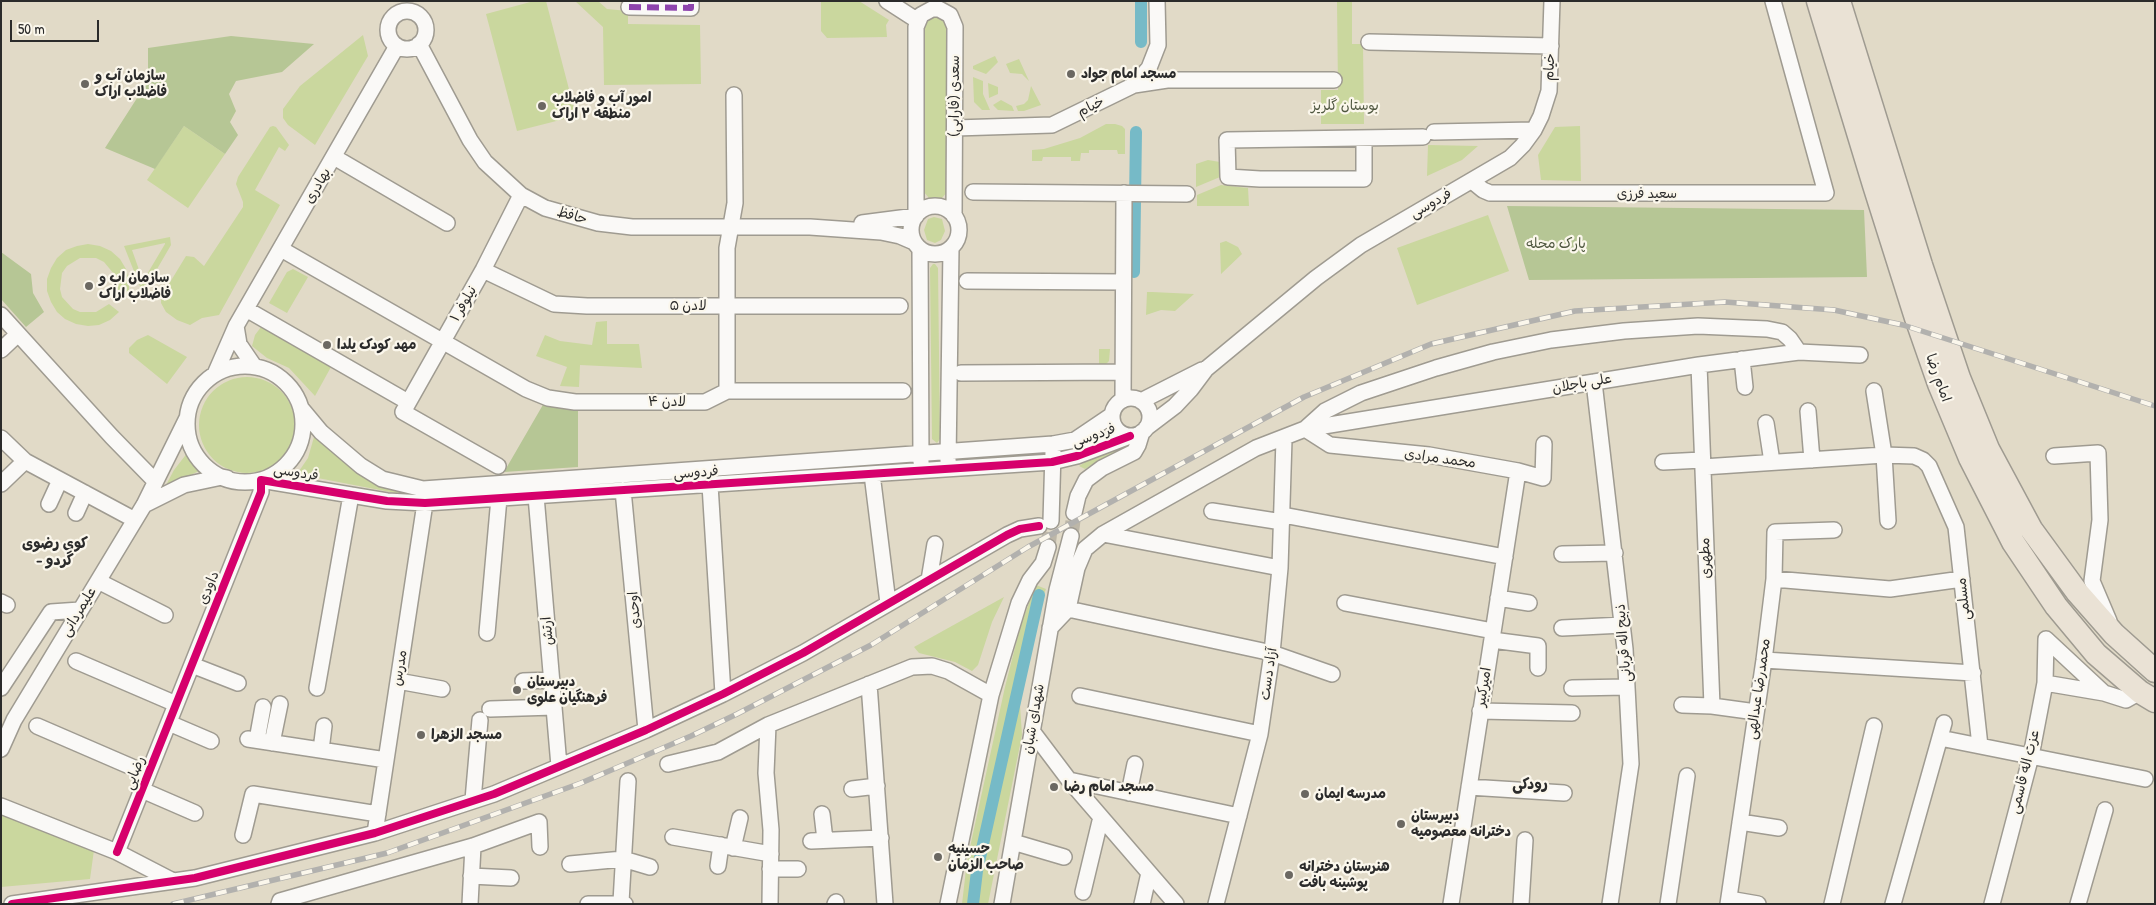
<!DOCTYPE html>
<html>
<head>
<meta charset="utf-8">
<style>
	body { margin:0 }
	#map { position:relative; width:2156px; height:905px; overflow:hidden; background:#e1dac7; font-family:"Patrick Hand",sans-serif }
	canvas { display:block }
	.frame { position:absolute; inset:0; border:2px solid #2b2b2b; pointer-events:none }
	.scale { position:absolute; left:10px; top:20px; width:89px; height:22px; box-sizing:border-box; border:2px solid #2b2b2b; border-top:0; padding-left:6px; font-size:15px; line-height:18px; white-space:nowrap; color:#2b2b2b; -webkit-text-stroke:4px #fbf7ec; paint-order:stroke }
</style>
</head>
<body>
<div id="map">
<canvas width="2156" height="905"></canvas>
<div class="frame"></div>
<div class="scale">50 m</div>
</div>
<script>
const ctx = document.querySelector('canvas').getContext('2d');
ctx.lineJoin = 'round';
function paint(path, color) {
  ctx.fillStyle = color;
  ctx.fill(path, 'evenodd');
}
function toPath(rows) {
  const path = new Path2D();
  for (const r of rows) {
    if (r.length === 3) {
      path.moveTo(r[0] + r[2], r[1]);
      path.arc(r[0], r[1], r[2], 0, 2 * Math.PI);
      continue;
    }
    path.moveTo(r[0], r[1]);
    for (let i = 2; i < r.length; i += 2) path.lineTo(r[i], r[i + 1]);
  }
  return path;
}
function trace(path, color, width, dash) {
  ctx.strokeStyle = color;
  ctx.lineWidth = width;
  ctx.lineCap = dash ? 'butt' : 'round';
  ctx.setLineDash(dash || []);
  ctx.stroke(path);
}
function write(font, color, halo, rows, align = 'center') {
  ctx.font = font + ' "Patrick Hand","Playpen Sans Arabic",sans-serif';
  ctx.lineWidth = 4.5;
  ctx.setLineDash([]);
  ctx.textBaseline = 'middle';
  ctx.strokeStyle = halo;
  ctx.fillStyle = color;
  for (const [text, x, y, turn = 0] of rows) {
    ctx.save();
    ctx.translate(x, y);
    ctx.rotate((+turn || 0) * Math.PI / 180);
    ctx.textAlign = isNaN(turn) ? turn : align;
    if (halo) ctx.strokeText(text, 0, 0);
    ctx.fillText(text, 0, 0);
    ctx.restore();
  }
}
const green = toPath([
	[534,1,546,1,576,116,517,131,486,14],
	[575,1,598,1,607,9,628,11,628,24,700,25,701,84,604,85,603,27],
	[821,1,859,1,889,20,886,25,887,37,827,38,821,31],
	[1337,1,1352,1,1352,44,1363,44,1364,124,1321,124,1321,90,1338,90],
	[933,15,942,17,948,23,948,191,942,198,938,200,929,198,923,191,922,27,926,20],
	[363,35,368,56,315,145,288,125,283,118,283,109,300,86],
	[995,56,998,62,986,74,973,69,973,66],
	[1019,59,1029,81,1022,74,1010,73,1006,64],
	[973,77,983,81,983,94,990,110,982,110,974,102],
	[988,83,998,87,998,94,989,98],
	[1031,86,1041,105,1024,111,1018,111,1016,106,1024,104,1028,100],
	[1001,100,1012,106,1014,111,998,110,993,105],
	[1106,124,1115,124,1122,126,1125,129,1125,154,1118,154,1117,150,1089,150,1089,153,1081,153,1080,161,1071,161,1071,157,1043,157,1042,161,1032,161,1032,150,1044,149,1080,138],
	[184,126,225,154,188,208,147,180],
	[273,126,276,127,289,145,285,151,279,147,255,190,280,205,219,315,202,318,190,325,177,320,166,312,161,303,161,297,186,256,194,257,204,266,243,207,243,202,236,184,238,177,270,127],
	[1580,126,1581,181,1541,180,1538,155,1555,127],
	[1428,145,1478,146,1462,160,1427,176],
	[1208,160,1220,162,1220,177,1196,187,1196,164],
	[1221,185,1248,188,1249,206,1197,206,1197,195],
	[1488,215,1509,271,1417,305,1397,248],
	[934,217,942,219,945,231,941,240,935,243,927,240,924,230,928,219],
	[170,237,171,245,146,288,141,289,124,246],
	[165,243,165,244,143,281,132,250],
	[1226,241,1238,247,1242,254,1221,274,1220,243],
	[88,244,100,246,111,251,120,259,126,269,129,280,129,292,116,290,114,274,104,262,96,258,80,258,67,266,62,273,60,289,62,297,73,309,80,312,96,312,109,304,119,312,110,320,99,325,88,326,76,324,65,319,57,312,51,302,47,291,47,279,51,268,57,258,66,250,77,246],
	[933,264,935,264,938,268,940,439,937,443,932,439,930,268],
	[293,269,308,277,287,313,269,303,287,272],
	[1147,292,1152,292,1194,294,1175,311,1161,310,1146,315],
	[607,321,607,344,639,344,642,368,580,365,579,387,560,386,567,367,536,356,545,335,560,341,592,345,596,322],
	[261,327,331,367,315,396,289,368,267,358,252,346,255,335],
	[148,335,187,357,167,384,129,353,129,348,137,340],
	[1099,349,1110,349,1109,361,1106,364,1099,364],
	[247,425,48],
	[314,437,372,479,382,484,909,460,913,462,909,465,416,497,297,474,308,458],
	[1127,443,1130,445,1113,455,1096,462,1085,469,1079,466,1100,453],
	[188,452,199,471,165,487,174,470],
	[1033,453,1035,456,956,462,954,459],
	[1036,585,1046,589,1042,599,1020,705,1022,735,988,904,962,904,967,861,1005,687,1021,624],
	[1004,597,992,622,978,665,972,671,955,662,919,653,914,647],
	[1,813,94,850,90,879,1,887]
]);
const forest = toPath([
	[231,36,314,44,282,72,236,81,229,94,236,111,230,122,238,135,225,154,184,126,155,169,105,148,148,81,148,48],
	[1507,206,1864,210,1867,277,1529,280],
	[1,252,31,274,33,293,44,312,26,327,1,299],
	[544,403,578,409,578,467,504,472]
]);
const canal = toPath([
	[1141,42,1141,1],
	[1134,272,1136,132],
	[973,904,977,871,1039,595]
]);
const minorTunnel = toPath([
	[1071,536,1074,513],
	[1048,547,1051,521]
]);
const minor = toPath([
	[887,1,918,21],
	[629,7,691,8,691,1],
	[407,30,19],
	[1369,42,1551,46],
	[419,44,470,140,485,162,521,195,545,208,598,223,632,227,810,227,881,232,900,236,914,242],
	[1134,85,1167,80,1334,80],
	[955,128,1052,125,1134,85,1149,68,1158,45,1157,1],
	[1434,132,1534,130],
	[1364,139,1364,179,1260,179,1228,177,1227,140,1423,137],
	[334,157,447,223],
	[1472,181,1483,190,1490,193,1826,193,1773,1],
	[973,192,1187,194],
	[935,230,24],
	[862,223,916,216,916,27,921,15,932,9,939,9,950,15,955,27,954,216],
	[281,249,526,389,548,398,575,402,705,402,727,391,903,391],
	[920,249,921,462],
	[483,270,554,304,587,306,900,306],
	[967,281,1123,282],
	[246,309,408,402],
	[1,315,112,437,155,481],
	[236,326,239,344,254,366],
	[1,350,18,334],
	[1742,359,1745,387],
	[1699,365,1712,706],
	[245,424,58],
	[961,373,1123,372],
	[215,374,236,326,397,46],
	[1594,382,1625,649,1631,764,1610,904],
	[727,391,727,248,735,203,734,95],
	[1874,391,1884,455,1888,521],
	[1131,417,19],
	[1123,400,1124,193],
	[1141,401,1202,370],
	[301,408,321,432,361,466,382,479,423,489,1053,444,1075,440,1112,415],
	[1808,411,1812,460],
	[1766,423,1772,462],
	[1146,428,1175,406,1191,389,1206,369,1316,278,1361,245,1510,158,1523,145,1534,130,1541,116,1549,91,1552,1],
	[1305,429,1699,365,1799,352,1860,355],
	[1305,429,1330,445,1429,455,1518,471,1543,478,1544,444],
	[1,438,25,461,135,520],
	[2054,456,2098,453,2100,520,2092,581,2109,621],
	[948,461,951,248],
	[1663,462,1702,460],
	[498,466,403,412,483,270,521,195],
	[1703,467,1884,455,1914,456,1923,460,1929,466,1956,527,1980,746],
	[872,474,888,603],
	[1,484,25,461],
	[710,485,723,694],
	[623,490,646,730],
	[536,496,559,766],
	[49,504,60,480],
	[144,505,184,485,222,477,227,478],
	[1212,511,1282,522],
	[76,513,85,493],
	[1074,513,1078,496,1086,480,1102,468,1134,452,1138,445,1142,432],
	[1283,515,1505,557],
	[1051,521,1053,452],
	[1103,534,1280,568],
	[1562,554,1615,553],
	[1774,579,1890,589,1962,579],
	[929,580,935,544],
	[98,581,165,615],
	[1498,598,1529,603],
	[1,602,7,605],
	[1345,603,1493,631],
	[1068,609,1272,653,1332,674],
	[1050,628,1068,609,1077,568,1085,549,1103,534,1256,448,1305,429,1325,411,1361,393,1436,368,1493,352,1551,340,1624,331,1698,326,1767,329,1782,332,1790,339,1799,352],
	[1562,628,1623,625],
	[487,633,499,498],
	[2046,639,2104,693],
	[1492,640,1538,646,1538,668],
	[1764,660,1973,673],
	[76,661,176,704],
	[192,665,238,683],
	[398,681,442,689],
	[523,681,552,680],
	[2045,683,2104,693,2126,700,2140,692],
	[869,684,885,904],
	[1,688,51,612,80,610],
	[317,688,351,495],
	[1572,688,1627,687],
	[1080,696,1260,734],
	[1682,705,1712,706,1756,712],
	[490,709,554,707],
	[1480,711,1572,713],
	[169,723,211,741],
	[768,725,766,773,771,830,770,904],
	[37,726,148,774],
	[1032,731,1069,780,1176,904],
	[1940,738,2145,779],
	[248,739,386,760],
	[257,740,263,707],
	[272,743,280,704],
	[1,749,14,720,144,505,187,418],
	[321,750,324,726],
	[668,764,718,752,768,725,912,667,932,666,948,671,991,695],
	[1069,780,1239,816],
	[1469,787,1564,793],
	[852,789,877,786],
	[142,790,195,813],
	[1129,793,1135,764],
	[473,800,480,720],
	[1,806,117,852,173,881],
	[822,814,825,840],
	[1740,822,1779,828],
	[375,833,425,503],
	[243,835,253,794,378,814],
	[673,837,771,854],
	[811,841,881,838],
	[1013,842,1064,857],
	[733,848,740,818],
	[117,852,261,492,261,480,387,501,425,503,1052,462,1077,456,1130,436],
	[570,864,623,859,650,867],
	[718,866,721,845],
	[770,869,798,869],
	[471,876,511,878],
	[1083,892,1101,817],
	[1729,899,1758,904],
	[621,902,628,781],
	[12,904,195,878,375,833,494,794,646,730,723,694,803,653,1007,535,1020,529,1039,526],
	[279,904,280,901,473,846,539,822,540,847],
	[470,904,473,846],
	[588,904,625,904],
	[835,904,836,902],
	[948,904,991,695,1019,603,1030,580,1043,563,1048,547],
	[1002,904,1057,590,1071,536],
	[1142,904,1149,873],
	[1216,904,1260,734,1272,653,1280,568,1284,439],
	[1451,904,1518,471],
	[1521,904,1525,840],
	[1668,904,1687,776],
	[1728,904,1764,660,1774,579,1775,532,1834,530],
	[1832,904,1874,726],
	[1893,904,1944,723],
	[1992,904,2031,756,2045,683,2046,639],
	[2078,904,2105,810]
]);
const highway = toPath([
	[1818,1,1874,185,1916,318,1939,384,1970,458,2013,542,2056,606,2096,654,2140,692,2155,701],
	[1839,1,1921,265,1959,378,1988,449,2031,529,2077,592,2114,634,2155,671]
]);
const rail = toPath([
	[173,904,387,853,581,783,691,736,737,714,871,645,1028,547,1304,397,1431,344,1575,311,1725,302,1834,310,1903,325,2155,406]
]);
const quiet = toPath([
	[629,7,691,8,691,1]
]);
const cycleway = toPath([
	[117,852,261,492,261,480,387,501,425,503,1052,462,1077,456,1130,436],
	[12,904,195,878,375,833,494,794,646,730,723,694,803,653,1007,535,1020,529,1039,526]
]);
const markers = [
	[1071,74,5,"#6b6862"],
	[85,84,5,"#6b6862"],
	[542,106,5,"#6b6862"],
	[89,286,5,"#6b6862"],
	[327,345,5,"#6b6862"],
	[517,690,5,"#6b6862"],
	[421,735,5,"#6b6862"],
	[1054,787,5,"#6b6862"],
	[1305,794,5,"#6b6862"],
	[1401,824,5,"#6b6862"],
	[938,857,5,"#6b6862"],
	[1289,875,5,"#6b6862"]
];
const streetNames = [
	["خیام",1550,67,-87],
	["سعدی (فارابی)",955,96,-90],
	["خیام",1091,107,-27],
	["بهادری",318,186,-60],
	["سعید فرزی",1647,194],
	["فردوسی",1431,204,-30],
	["حافظ",572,216,16],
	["نیلوفر ۱",464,304,-60],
	["لادن ۵",688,306],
	["امام رضا",1938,378,70],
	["علی باجلان",1582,384,-10],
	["لادن ۴",667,402],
	["فردوسی",1094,436,-20],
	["محمد مرادی",1440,459,8],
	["فردوسی",296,473,9],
	["فردوسی",696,473,-4],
	["مطهری",1706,558,-92],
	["داودی",209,588,-68],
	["مسلمی",1964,599,-96],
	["اوحدی",635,610,-95],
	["علیمردانی",79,612,-59],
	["ارتش",548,631,-95],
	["ذبیح اله قربانی",1624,643,-95],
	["مدرس",400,668,-81],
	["آزاد دست",1269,674,-82],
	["امیرکبیر",1484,687,-81],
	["محمدرضا عبدالهی",1759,689,-82],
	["شهدای شبان",1034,719,-80],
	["عزت اله قاسمی",2025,772,-76],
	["رضایی",135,773,-68]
];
const poiNames = [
	["مسجد امام جواد",1081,74],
	["سازمان آب و",95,76],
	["فاضلاب اراک",95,92],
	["امور آب و فاضلاب",552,98],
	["منطقه ۲ اراک",552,114],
	["سازمان اب و",99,278],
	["فاضلاب اراک",99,294],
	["مهد کودک یلدا",337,345],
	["دبیرستان",527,682],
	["فرهنگیان علوی",527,698],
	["مسجد الزهرا",431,735],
	["مسجد امام رضا",1064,787],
	["مدرسه ایمان",1315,794],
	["دبیرستان",1411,816],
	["دخترانه معصومیه",1411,832],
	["حسینیه",948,849],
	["صاحب الزمان",948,865],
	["هنرستان دخترانه",1299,867],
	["پوشینه بافت",1299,883]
];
const parkNames = [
	["بوستان گلریز",1345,106],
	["پارک محله",1556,244]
];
const neighbourhoodNames = [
	["کوی رضوی",55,544],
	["- گردو",55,561],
	["رودکی",1530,785]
];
paint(green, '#cad79e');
paint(forest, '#b6c695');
trace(canal, '#76bac7', 12);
trace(minorTunnel, '#bdb7a8', 15, [15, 8]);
trace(minor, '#9f9b91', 18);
trace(highway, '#9f9b91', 25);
trace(minor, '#faf9f7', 15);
trace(highway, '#eae2d5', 22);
trace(rail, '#b2b1ae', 5.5);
trace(rail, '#fbf7ec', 4, [11]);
trace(quiet, '#8e44ad', 6, [12, 6]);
trace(cycleway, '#d6006c', 8);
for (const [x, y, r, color] of markers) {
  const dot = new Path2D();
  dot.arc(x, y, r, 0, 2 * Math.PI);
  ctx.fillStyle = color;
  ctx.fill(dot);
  trace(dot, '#fbf7ec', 2);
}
write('14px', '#2b2b2b', '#fbf7ec', streetNames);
write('bold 14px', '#2b2b2b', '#fbf7ec', poiNames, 'left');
write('14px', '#4e563f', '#fbf7ec', parkNames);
write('bold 15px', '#2b2b2b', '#fbf7ec', neighbourhoodNames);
</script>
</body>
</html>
